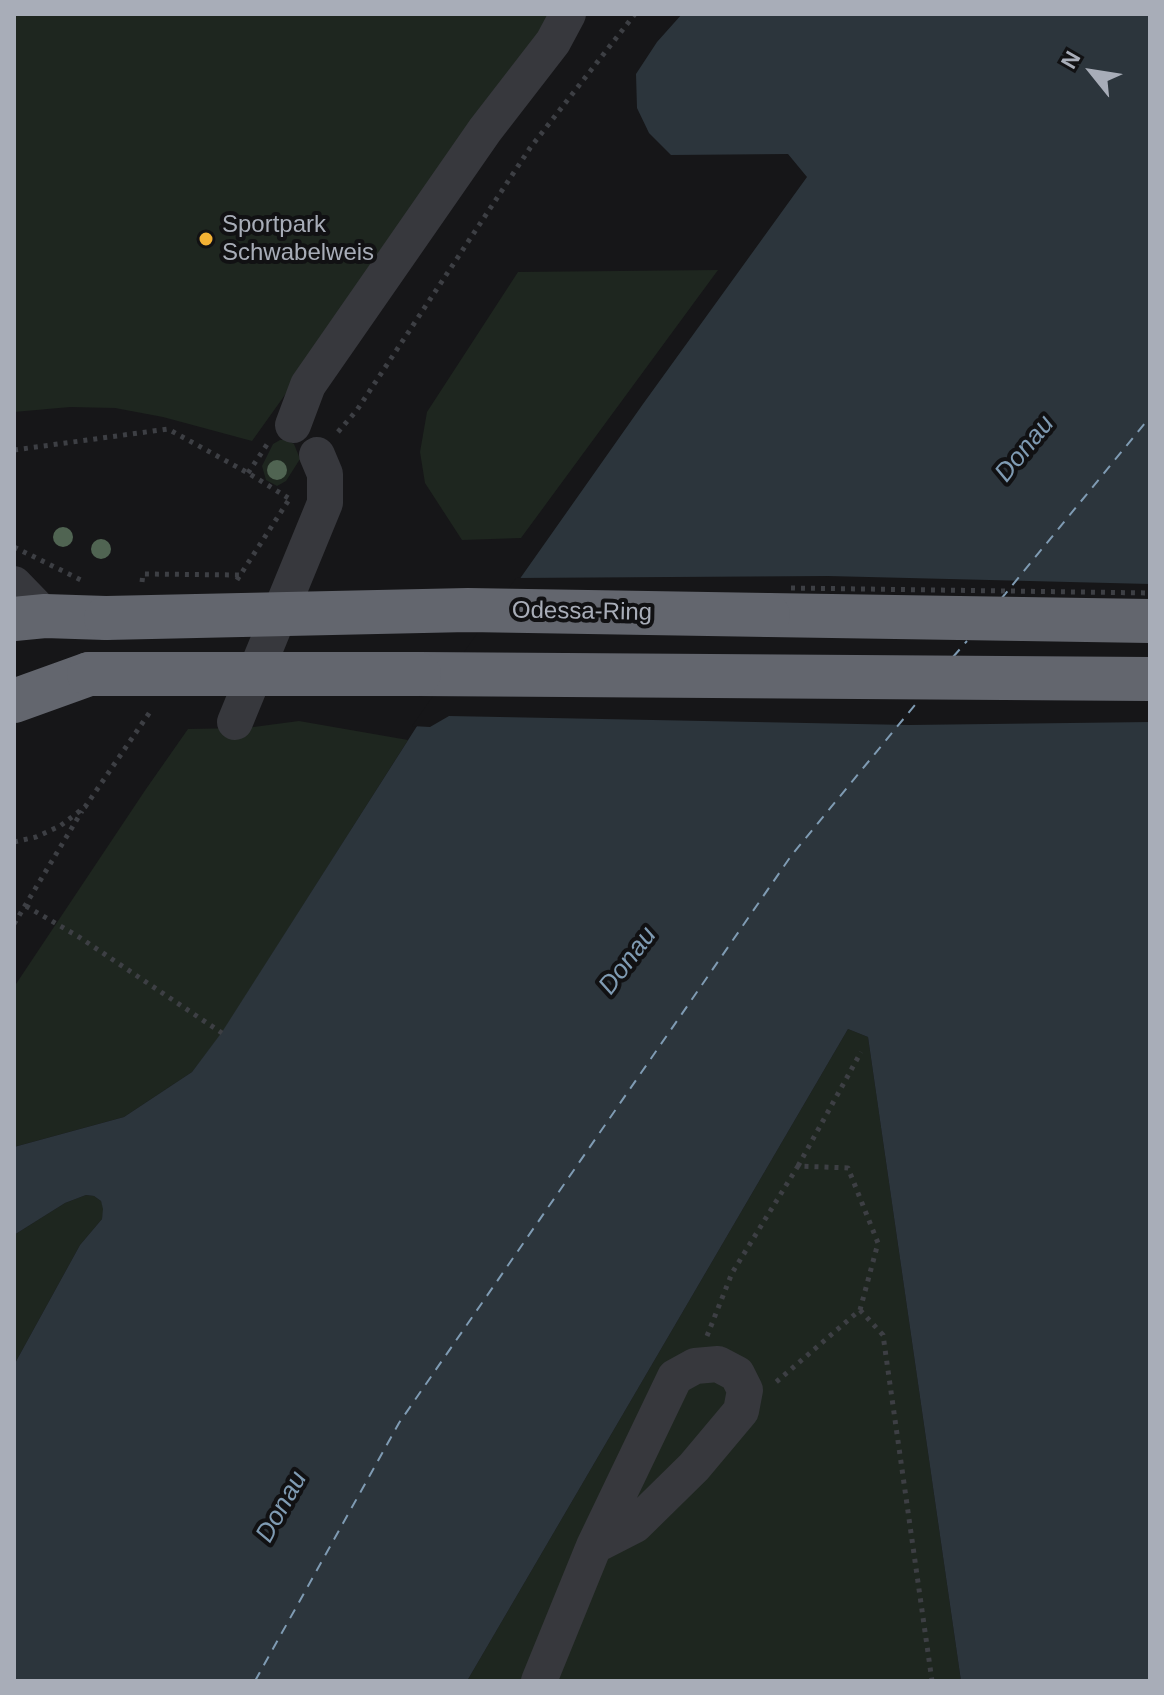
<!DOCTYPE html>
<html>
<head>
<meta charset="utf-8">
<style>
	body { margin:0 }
	#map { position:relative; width:1164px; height:1695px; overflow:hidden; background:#161618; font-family:Helvetica,sans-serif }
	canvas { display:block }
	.frame { position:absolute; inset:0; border:16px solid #a8adb8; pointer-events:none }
	.north { position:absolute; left:1052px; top:32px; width:80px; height:80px; -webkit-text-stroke:6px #111113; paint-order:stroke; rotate:300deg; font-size:22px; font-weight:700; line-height:32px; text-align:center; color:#a8adb8 }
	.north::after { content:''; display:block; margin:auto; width:28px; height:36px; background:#a8adb8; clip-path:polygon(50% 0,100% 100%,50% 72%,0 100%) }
</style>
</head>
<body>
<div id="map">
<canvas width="1164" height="1695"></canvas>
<div class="frame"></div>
<div class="north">N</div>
</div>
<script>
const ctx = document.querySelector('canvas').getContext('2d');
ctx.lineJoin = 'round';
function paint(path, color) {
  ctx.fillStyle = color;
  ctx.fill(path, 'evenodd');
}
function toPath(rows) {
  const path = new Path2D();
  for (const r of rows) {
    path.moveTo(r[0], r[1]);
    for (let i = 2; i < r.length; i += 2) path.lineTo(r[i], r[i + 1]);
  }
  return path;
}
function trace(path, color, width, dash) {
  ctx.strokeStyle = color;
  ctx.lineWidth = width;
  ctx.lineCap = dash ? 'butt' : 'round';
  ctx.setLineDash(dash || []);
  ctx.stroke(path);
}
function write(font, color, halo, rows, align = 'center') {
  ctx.font = font + ' Helvetica,sans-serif';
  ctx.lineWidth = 8;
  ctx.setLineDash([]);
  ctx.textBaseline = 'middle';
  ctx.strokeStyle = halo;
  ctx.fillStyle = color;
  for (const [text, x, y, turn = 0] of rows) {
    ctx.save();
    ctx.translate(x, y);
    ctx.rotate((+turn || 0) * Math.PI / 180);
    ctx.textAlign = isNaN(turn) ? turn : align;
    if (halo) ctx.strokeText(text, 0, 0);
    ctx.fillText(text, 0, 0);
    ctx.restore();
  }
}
const green = toPath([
	[14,14,557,14,252,441,163,417,115,408,70,407,14,412],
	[718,270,521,538,462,540,425,483,420,452,427,412,518,272],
	[280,440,286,440,294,444,300,459,286,481,277,486,266,480,262,466,273,444],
	[299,721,408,740,222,1033,192,1072,124,1117,14,1147,14,987,146,789,188,729,246,728],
	[848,1029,868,1037,961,1681,467,1681],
	[86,1195,94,1196,101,1201,104,1209,102,1219,80,1245,14,1365,14,1235,65,1203]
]);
const water = toPath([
	[682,14,1150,14,1150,1681,961,1681,868,1037,848,1029,467,1681,14,1681,14,1365,80,1245,102,1219,103,1209,101,1201,94,1196,86,1195,65,1203,14,1235,14,1147,124,1117,192,1072,222,1032,426,712,643,404,807,177,788,154,671,155,649,133,637,108,636,74,657,42]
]);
const pier = toPath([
	[828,576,1150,584,1150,722,909,725,449,716,430,727,412,726,516,578]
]);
const ferry = toPath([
	[1001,599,1150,417],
	[953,657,967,641],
	[255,1681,399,1423,791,856,919,700]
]);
const path = toPath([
	[338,432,357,410,530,148,635,14],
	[14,450,168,429,248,473,290,499],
	[248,473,270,440],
	[14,547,81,580],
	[237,580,290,498],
	[142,582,143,574,240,575],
	[14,842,36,837,60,826,85,807,152,709],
	[26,906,79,937,222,1033],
	[14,924,82,811],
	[798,1166,861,1052],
	[860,1310,883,1335,932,1681],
	[707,1336,732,1273,798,1166,848,1168,878,1243,860,1310,775,1383]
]);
const minor = toPath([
	[293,425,308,385,485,130,553,42,568,14],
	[14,584,45,616],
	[235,722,325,503,325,474,317,455],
	[539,1681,594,1546,675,1377,695,1366,718,1364,737,1374,745,1390,741,1411,694,1467,635,1525,594,1546]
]);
const highway = toPath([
	[768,615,1150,621],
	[14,619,45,616,106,618],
	[419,674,1150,679],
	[14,701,89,674]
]);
const pathBridge = toPath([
	[791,588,1150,593]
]);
const highwayBridge = toPath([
	[106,618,468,610,768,615],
	[89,674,419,674]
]);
const trees = [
	[277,470],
	[63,537],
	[101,549]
];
const markers = [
	[206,239,8,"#f2b134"]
];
const poiNames = [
	["Sportpark",222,225],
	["Schwabelweis",222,253]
];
const streetNames = [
	["Odessa-Ring",582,612,1]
];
const waterNames = [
	["Donau",1025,449,-51],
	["Donau",628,961,-53],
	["Donau",282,1507,-61]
];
paint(green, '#1e261f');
paint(water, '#2c353c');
paint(pier, '#161618');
trace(ferry, '#7f9bb3', 2, [10, 8]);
trace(path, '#3d3f44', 5, [4, 6]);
trace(minor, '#37383d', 36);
trace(highway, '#63666e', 44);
trace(pathBridge, '#3d3f44', 5, [4, 6]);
trace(highwayBridge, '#63666e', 44);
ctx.fillStyle = '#506452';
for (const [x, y] of trees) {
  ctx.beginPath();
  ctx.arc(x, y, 10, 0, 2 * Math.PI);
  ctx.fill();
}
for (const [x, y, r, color] of markers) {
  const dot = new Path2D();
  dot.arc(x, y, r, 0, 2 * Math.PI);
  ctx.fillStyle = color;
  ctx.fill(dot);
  trace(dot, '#111113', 3);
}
write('24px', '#a8adb8', '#111113', poiNames, 'left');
write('24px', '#a8adb8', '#111113', streetNames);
write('italic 26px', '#7f9bb3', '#111113', waterNames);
</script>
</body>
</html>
